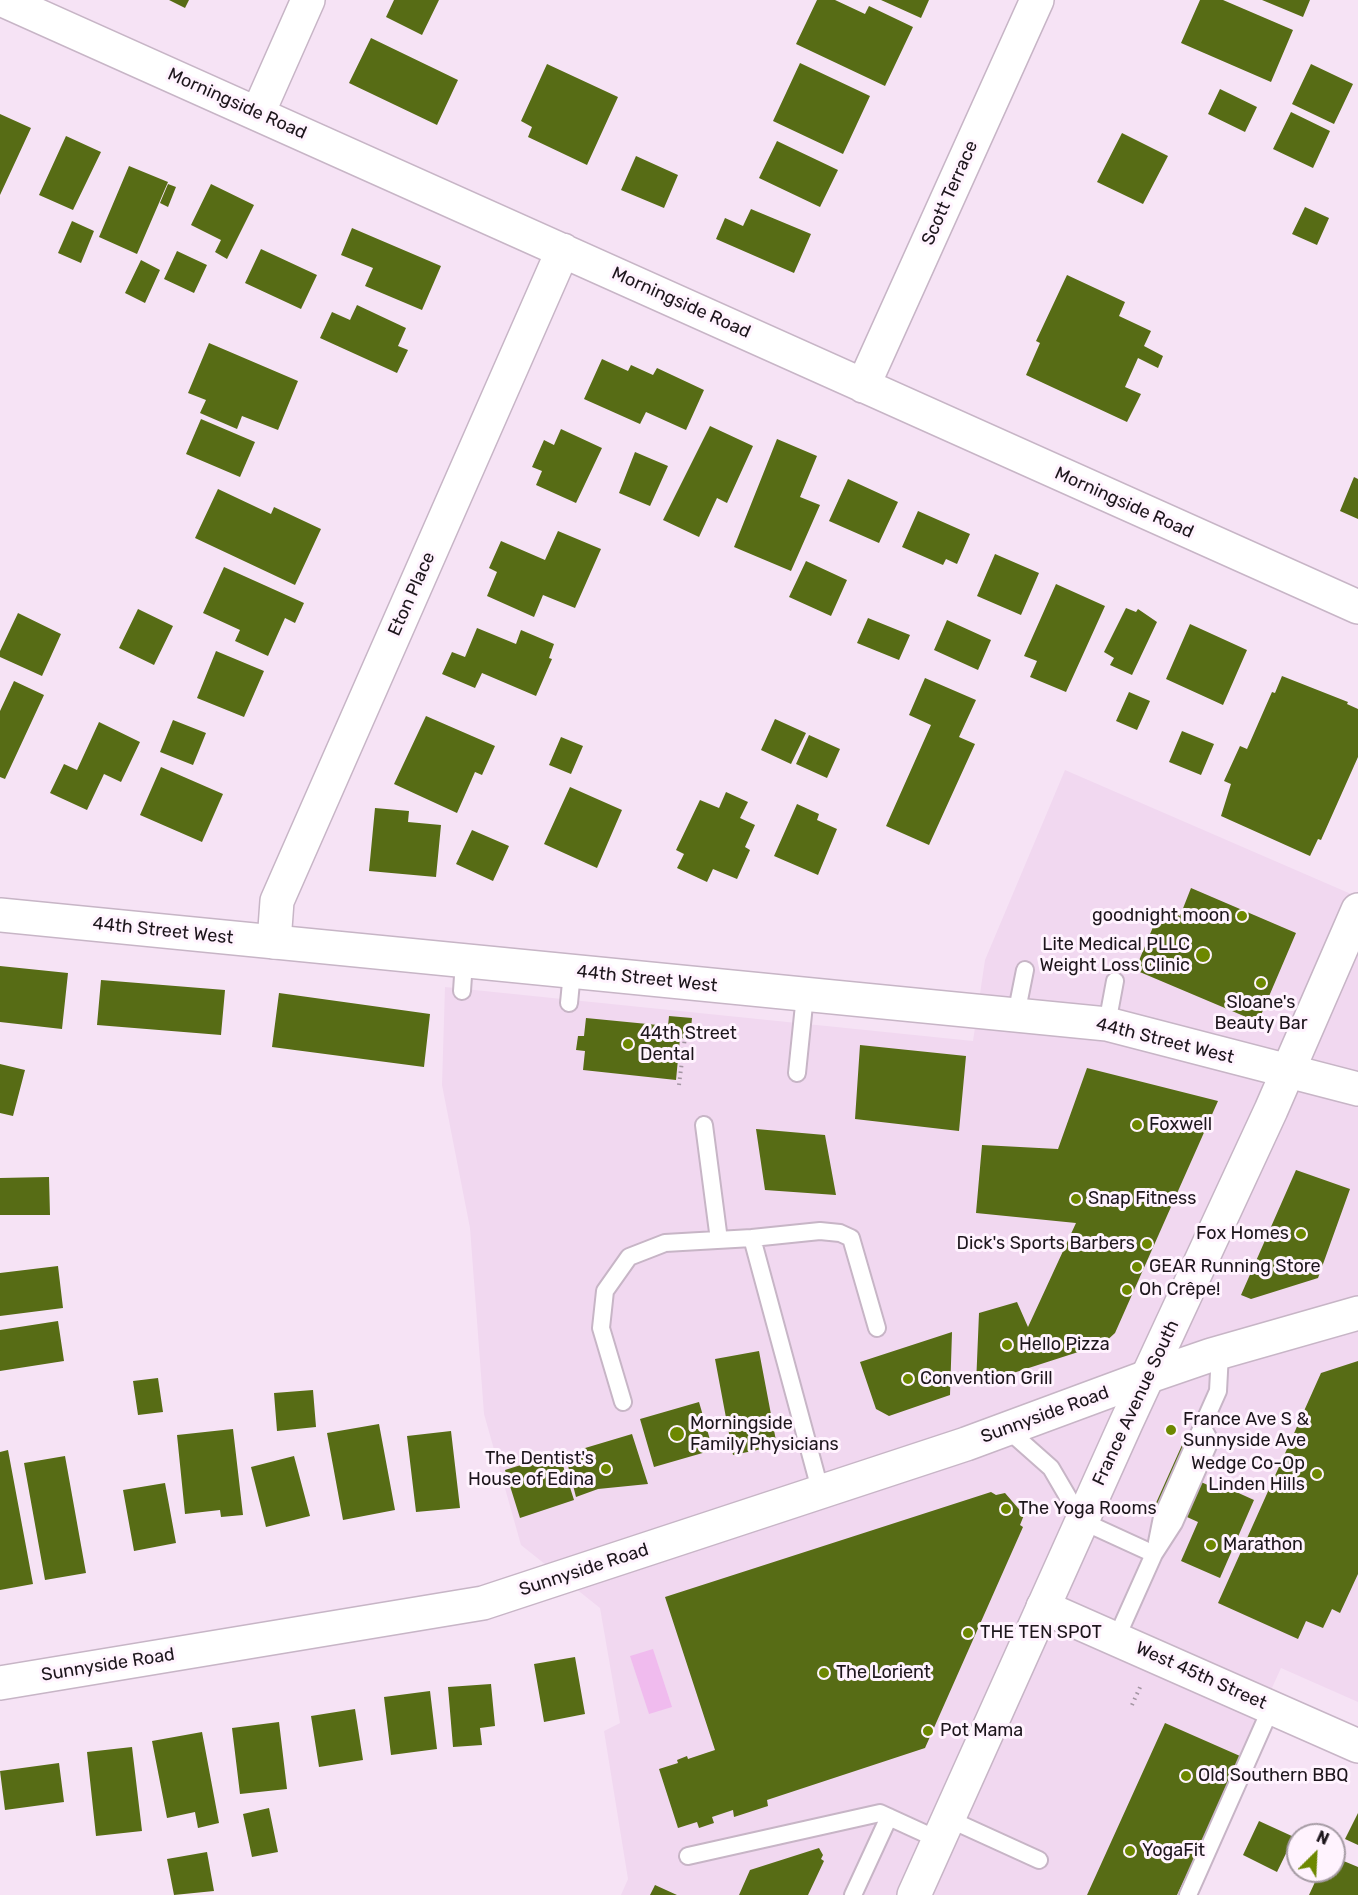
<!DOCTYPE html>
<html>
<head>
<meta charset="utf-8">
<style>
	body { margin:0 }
	#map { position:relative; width:1358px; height:1895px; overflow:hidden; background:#f6e3f5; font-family:Rubik,sans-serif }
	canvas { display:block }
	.north { position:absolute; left:1286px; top:1823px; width:60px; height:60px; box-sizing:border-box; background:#fff3fe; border:2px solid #a59ba4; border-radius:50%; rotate:24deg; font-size:16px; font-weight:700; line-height:24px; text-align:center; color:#1d161c }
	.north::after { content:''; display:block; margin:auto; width:21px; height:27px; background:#6d8800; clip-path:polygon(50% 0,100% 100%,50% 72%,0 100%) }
</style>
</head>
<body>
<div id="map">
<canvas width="1358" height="1895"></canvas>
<div class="north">N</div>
</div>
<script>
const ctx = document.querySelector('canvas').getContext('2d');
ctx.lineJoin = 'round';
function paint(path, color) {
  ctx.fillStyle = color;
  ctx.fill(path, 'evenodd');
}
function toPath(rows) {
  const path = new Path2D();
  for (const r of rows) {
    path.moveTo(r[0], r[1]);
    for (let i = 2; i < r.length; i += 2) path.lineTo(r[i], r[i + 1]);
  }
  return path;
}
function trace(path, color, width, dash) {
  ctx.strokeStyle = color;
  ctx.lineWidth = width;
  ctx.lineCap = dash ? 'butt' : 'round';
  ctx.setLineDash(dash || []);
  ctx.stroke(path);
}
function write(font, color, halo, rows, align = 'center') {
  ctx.font = font + ' Rubik,sans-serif';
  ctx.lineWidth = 6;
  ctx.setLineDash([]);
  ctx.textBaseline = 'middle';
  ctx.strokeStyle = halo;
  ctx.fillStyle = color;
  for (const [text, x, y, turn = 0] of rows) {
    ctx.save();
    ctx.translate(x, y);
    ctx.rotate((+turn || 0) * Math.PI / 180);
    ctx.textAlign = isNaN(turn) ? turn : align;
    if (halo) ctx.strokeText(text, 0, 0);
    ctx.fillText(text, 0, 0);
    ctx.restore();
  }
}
const built = toPath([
	[1065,770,1358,897,1358,1702,1281,1668,1178,1895,621,1895,628,1879,604,1731,620,1723,600,1608,521,1545,484,1414,470,1228,442,1085,445,987,973,1041,985,960]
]);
const green = toPath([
	[653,1649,672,1707,649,1714,630,1656]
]);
const building = toPath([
	[169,0,189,0,185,8],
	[394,0,439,0,422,35,386,17],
	[817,0,835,0,865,14,869,6,913,27,885,86,796,44],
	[881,0,929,0,921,18],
	[1200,0,1223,0,1293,30,1271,82,1181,43],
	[1262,0,1310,0,1303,17],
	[371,38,458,80,437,125,349,83],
	[800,63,870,96,843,154,773,121],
	[547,64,618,97,587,165,528,137,532,127,521,121],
	[1311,64,1353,84,1334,124,1292,104],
	[1220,89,1257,107,1245,132,1208,114],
	[1291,112,1330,131,1313,168,1273,149],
	[0,114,31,128,0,195],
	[1122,133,1168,156,1143,204,1097,182],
	[66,136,101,152,73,210,39,195],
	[777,141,838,170,820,207,759,178],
	[636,156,678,175,664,208,621,190],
	[129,166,168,182,137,254,99,237],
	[168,184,176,187,168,207,160,203],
	[211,184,254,205,227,259,215,252,221,240,191,225],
	[1305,207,1329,218,1317,245,1292,234],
	[751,209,811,234,794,273,716,239,725,218,743,226],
	[72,221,94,231,81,263,58,253],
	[352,228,441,266,422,310,365,286,373,268,341,255],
	[261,249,317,275,301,309,245,283],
	[177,251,207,265,194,293,164,279],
	[141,260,160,270,145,303,125,293],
	[1067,275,1125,302,1119,316,1151,331,1144,346,1163,356,1158,368,1138,358,1125,387,1141,394,1127,422,1026,375,1040,343,1036,341],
	[357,305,406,328,398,346,408,350,397,373,320,338,332,312,350,320],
	[209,343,298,381,278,430,242,416,237,429,200,413,206,400,188,393],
	[602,359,628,371,631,365,653,375,657,368,704,390,686,430,646,412,640,424,584,399],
	[201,419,255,442,240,477,186,454],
	[710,426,753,446,727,503,717,498,699,537,663,520],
	[561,429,602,448,576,503,536,485,542,471,532,467,544,440,554,445],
	[777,439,817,456,800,497,820,505,791,571,734,547],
	[635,452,668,466,650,506,619,493],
	[1354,477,1358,479,1358,519,1340,511],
	[848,479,898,502,879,543,829,521],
	[218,489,271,514,274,507,321,529,295,585,195,538],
	[918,511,970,534,957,564,946,559,943,565,902,547],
	[558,531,601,549,575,608,543,595,534,617,487,596,497,572,489,568,501,541,545,560],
	[995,554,1039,573,1021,615,977,596],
	[806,561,847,580,831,616,789,597],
	[224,567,304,603,295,623,285,618,268,656,235,641,240,630,203,613],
	[1056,584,1105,606,1066,692,1030,677,1037,661,1024,656],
	[1126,608,1136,612,1138,609,1157,622,1132,675,1110,665,1114,658,1104,652],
	[138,609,173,626,154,665,119,648],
	[18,613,61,634,42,676,0,657,0,651],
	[868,618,910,635,899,660,857,643],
	[947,620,991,640,978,670,934,650],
	[1190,624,1247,650,1223,705,1166,679],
	[477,628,516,644,521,630,554,644,549,658,552,659,536,696,482,673,475,688,442,674,452,652,465,657],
	[216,651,264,671,244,717,197,698],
	[1282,676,1348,702,1347,704,1358,709,1358,757,1321,840,1318,839,1310,856,1221,816,1231,784,1224,781,1240,746,1247,749,1272,692,1275,693],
	[925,678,976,700,959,737,975,744,929,845,886,826,931,725,909,715],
	[14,681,44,695,5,779,0,777,0,711],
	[1129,692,1150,701,1137,730,1116,721],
	[426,716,495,746,482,775,475,772,457,813,394,784],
	[775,719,806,733,791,764,761,750],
	[173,720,206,733,193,765,160,752],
	[99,722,140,742,121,782,104,774,87,810,50,793,64,764,77,770],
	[1182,731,1214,744,1201,775,1169,762],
	[809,735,840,749,827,778,796,764],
	[561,737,583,746,571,774,549,765],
	[161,767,223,794,202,842,140,815],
	[570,787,622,810,597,868,544,844],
	[726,792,748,802,740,818,755,825,745,847,750,850,737,879,713,869,707,882,677,868,684,854,676,850,700,800,719,808],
	[797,804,819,814,817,820,837,829,818,875,774,856],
	[375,808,409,811,408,822,441,825,436,877,369,871],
	[472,830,509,846,493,881,456,864],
	[1191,888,1296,933,1258,1022,1135,970,1161,908,1180,916],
	[0,966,68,973,62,1029,0,1022],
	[101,980,225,990,221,1035,97,1025],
	[279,993,430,1014,424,1067,272,1047],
	[669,1016,692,1018,690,1039,680,1038,676,1080,583,1070,585,1051,576,1050,578,1036,584,1036,586,1018,668,1026],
	[860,1045,966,1056,959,1131,855,1119],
	[0,1064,25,1070,13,1116,0,1113],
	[1087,1068,1218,1101,1115,1333,1103,1344,976,1385,979,1313,1017,1302,1028,1327,1076,1223,976,1213,982,1145,1058,1149],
	[756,1129,825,1135,836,1195,765,1190],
	[1296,1170,1350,1189,1318,1278,1251,1299,1241,1295],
	[49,1177,50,1215,0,1215,0,1178],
	[58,1266,63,1308,0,1316,0,1273],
	[58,1321,64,1361,0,1371,0,1330],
	[952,1332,950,1395,889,1416,876,1409,860,1362],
	[759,1351,777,1446,733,1455,715,1359],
	[1358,1361,1358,1574,1340,1613,1332,1609,1323,1628,1306,1621,1298,1639,1218,1603,1321,1373],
	[158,1378,163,1412,138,1415,133,1381],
	[313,1390,316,1427,277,1431,274,1393],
	[699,1402,713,1450,654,1467,640,1419],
	[379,1424,395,1510,343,1520,327,1433],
	[233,1429,243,1515,221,1517,220,1510,185,1514,177,1435],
	[451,1431,460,1508,416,1512,407,1436],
	[632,1434,648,1484,598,1489,576,1497,565,1454],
	[1186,1436,1216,1450,1201,1482,1221,1491,1223,1486,1254,1500,1220,1578,1181,1561,1198,1522,1156,1503],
	[8,1450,33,1584,0,1590,0,1452],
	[559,1453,574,1500,520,1518,505,1470],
	[65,1456,86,1573,45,1580,24,1463],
	[294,1456,310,1516,266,1527,251,1467],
	[165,1483,176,1543,134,1551,123,1490],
	[991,1492,996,1495,1005,1493,1024,1515,1020,1525,1023,1527,925,1748,767,1800,768,1806,734,1817,733,1810,712,1817,714,1823,699,1828,697,1822,678,1828,659,1769,678,1763,677,1760,687,1756,688,1759,715,1750,665,1597],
	[575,1657,585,1714,544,1722,534,1664],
	[491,1684,495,1726,480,1728,482,1745,453,1747,448,1687],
	[430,1691,437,1749,391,1755,384,1697],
	[355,1709,363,1760,319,1767,311,1716],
	[279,1722,287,1789,240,1794,232,1728],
	[1165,1723,1240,1756,1190,1868,1177,1895,1087,1895],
	[202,1732,219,1823,198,1828,195,1812,167,1818,152,1741],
	[132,1747,142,1831,96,1836,87,1752],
	[59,1763,64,1802,5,1810,0,1771],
	[269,1808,278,1852,252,1857,243,1814],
	[1358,1813,1358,1845,1345,1839],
	[1259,1821,1294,1837,1277,1872,1243,1855],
	[819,1848,823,1855,821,1859,824,1861,808,1895,739,1895,750,1870],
	[207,1852,214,1891,174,1895,167,1859],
	[1334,1857,1358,1867,1358,1895,1309,1895,1315,1882,1303,1877,1306,1871,1334,1871],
	[655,1885,677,1895,650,1895]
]);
const path = toPath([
	[679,1085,685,1037],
	[1132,1705,1141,1685]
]);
const service = toPath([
	[462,991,464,961],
	[569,1003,572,972],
	[1016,1015,1025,970],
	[1107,1024,1115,981],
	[797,1073,805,995],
	[704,1125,719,1240],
	[752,1238,820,1231,840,1233,851,1238,877,1328],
	[623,1402,601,1328,605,1291,629,1257,665,1243,752,1238,821,1493],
	[1007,1429,1051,1468,1082,1521,1154,1554],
	[1157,1542,1162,1517,1218,1391,1220,1353],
	[1116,1639,1154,1554,1174,1523,1210,1441,1203,1428],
	[949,1819,1039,1860],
	[688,1856,880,1813,939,1840],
	[853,1895,889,1817],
	[1188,1895,1271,1708]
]);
const minor = toPath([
	[3,0,1358,607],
	[258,113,308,0],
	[863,386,1037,0],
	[274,942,277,901,563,250],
	[1043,1607,1358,1746],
	[0,1683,483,1603,966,1444,1147,1377]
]);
const tertiary = toPath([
	[0,915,1107,1024,1358,1089],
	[1147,1377,1211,1355,1358,1313]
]);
const secondary = toPath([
	[914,1895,1126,1423,1271,1110,1358,910]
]);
const markers = [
	[1242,916,6,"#6d8800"],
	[1203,955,8,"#6d8800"],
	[1261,983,6,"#6d8800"],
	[628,1044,6,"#6d8800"],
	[1137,1125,6,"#6d8800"],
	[1076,1199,6,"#6d8800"],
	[1301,1234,6,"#6d8800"],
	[1147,1244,6,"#6d8800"],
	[1137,1267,6,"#6d8800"],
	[1127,1290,6,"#6d8800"],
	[1007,1345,6,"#6d8800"],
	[908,1379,6,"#6d8800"],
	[1171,1430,6,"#6d8800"],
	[677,1434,8,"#6d8800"],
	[606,1469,6,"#6d8800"],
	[1317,1474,6,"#6d8800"],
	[1006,1509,6,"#6d8800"],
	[1211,1545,6,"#6d8800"],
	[968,1633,6,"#6d8800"],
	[824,1673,6,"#6d8800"],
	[928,1731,6,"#6d8800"],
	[1186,1776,6,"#6d8800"],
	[1130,1851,6,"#6d8800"]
];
const streetNames = [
	["Morningside Road",237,104,24],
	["Scott Terrace",950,193,-66],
	["Morningside Road",681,303,24],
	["Morningside Road",1124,503,24],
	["Eton Place",412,594,-66],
	["44th Street West",163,931,6],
	["44th Street West",647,979,6],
	["44th Street West",1165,1041,14],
	["France Avenue South",1136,1403,-65],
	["Sunnyside Road",1045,1415,-20],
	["Sunnyside Road",584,1570,-18],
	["Sunnyside Road",108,1665,-9],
	["West 45th Street",1201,1676,24]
];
const poiNames = [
	["goodnight moon",1230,916,"right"],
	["Lite Medical PLLC",1190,945,"right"],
	["Weight Loss Clinic",1190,966,"right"],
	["Sloane's",1261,1003,"center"],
	["Beauty Bar",1261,1024,"center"],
	["44th Street",640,1034],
	["Dental",640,1055],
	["Foxwell",1149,1125],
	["Snap Fitness",1088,1199],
	["Fox Homes",1289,1234,"right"],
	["Dick's Sports Barbers",1135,1244,"right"],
	["GEAR Running Store",1149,1267],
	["Oh Crêpe!",1139,1290],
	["Hello Pizza",1019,1345],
	["Convention Grill",920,1379],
	["France Ave S &",1183,1420],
	["Sunnyside Ave",1183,1441],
	["Morningside",690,1424],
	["Family Physicians",690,1445],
	["The Dentist's",594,1459,"right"],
	["House of Edina",594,1480,"right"],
	["Wedge Co-Op",1305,1464,"right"],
	["Linden Hills",1305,1485,"right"],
	["The Yoga Rooms",1018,1509],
	["Marathon",1223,1545],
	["THE TEN SPOT",980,1633],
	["The Lorient",836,1673],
	["Pot Mama",940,1731],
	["Old Southern BBQ",1198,1776],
	["YogaFit",1142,1851]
];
paint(built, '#f1d8f0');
paint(green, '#f0bbee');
paint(building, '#576c15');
trace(service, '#c7b5c6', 20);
trace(minor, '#c7b5c6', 36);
trace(tertiary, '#c7b5c6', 36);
trace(secondary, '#c7b5c6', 36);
trace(path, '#a395a2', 4, [1.5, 4.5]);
trace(service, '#fff', 16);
trace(minor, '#fff', 33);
trace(tertiary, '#fff', 33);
trace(secondary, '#fff', 33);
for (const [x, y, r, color] of markers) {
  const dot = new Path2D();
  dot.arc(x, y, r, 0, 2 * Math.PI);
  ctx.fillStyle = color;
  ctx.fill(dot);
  trace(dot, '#fff3fe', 2);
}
write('18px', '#1d161c', '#fff3fe', streetNames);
write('18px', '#1d161c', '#fff3fe', poiNames, 'left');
</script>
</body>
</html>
